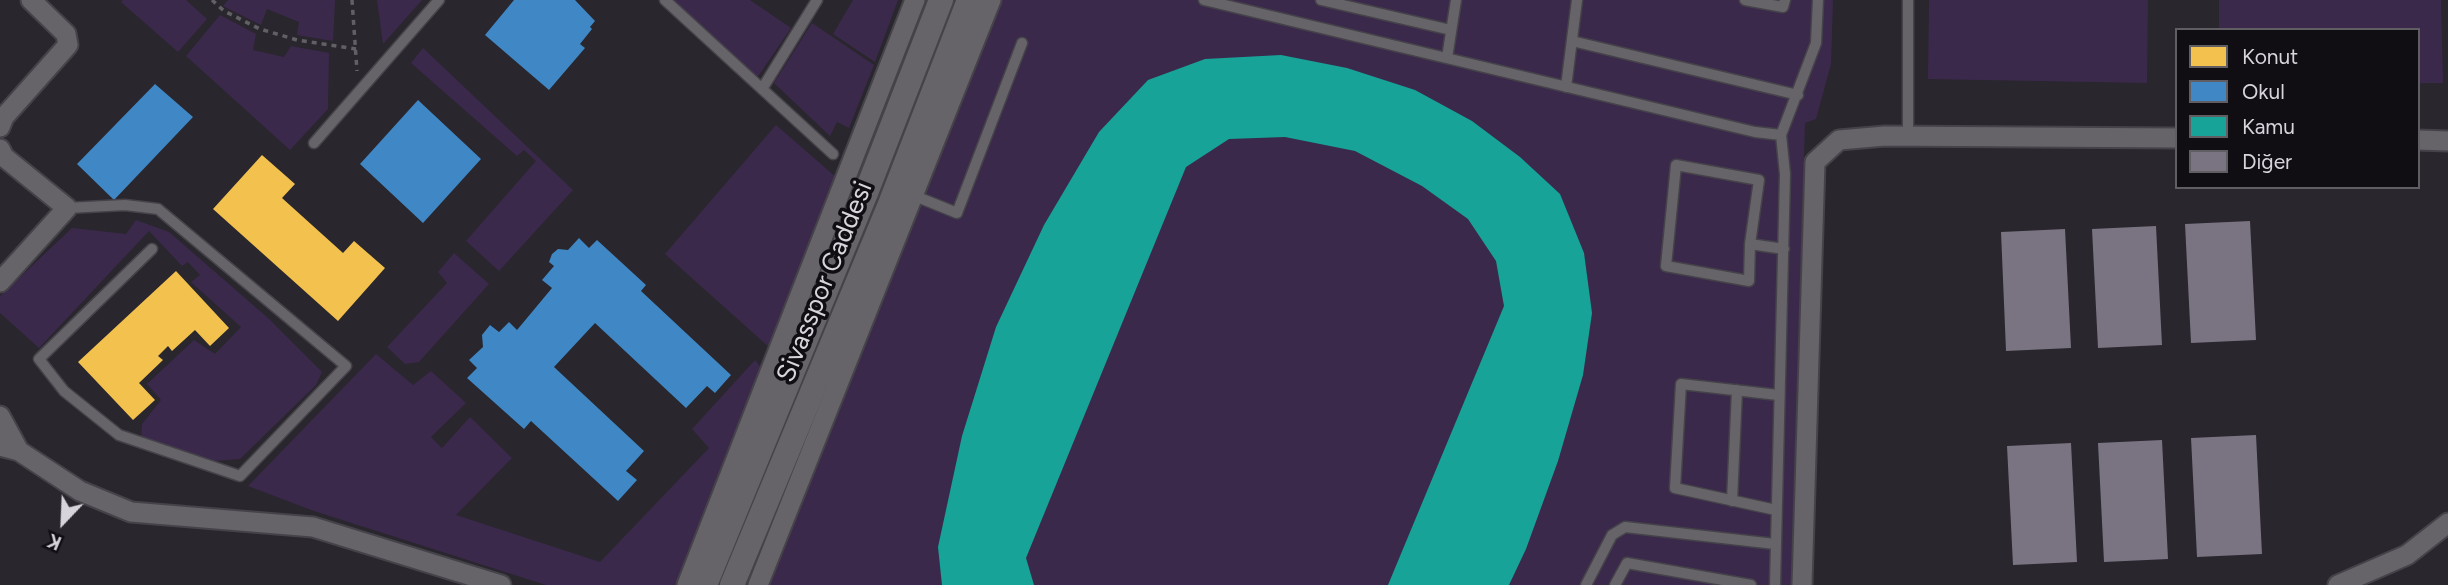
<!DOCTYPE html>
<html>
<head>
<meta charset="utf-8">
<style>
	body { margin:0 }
	#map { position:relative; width:2448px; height:585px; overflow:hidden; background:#29262d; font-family:Figtree,sans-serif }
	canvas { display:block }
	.legend { position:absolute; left:2175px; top:28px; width:245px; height:161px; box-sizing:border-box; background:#100e13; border:2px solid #605d63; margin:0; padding:9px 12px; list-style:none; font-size:21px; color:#d7d4dc }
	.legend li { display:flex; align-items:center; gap:14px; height:35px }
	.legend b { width:35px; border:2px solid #605d63 }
	.north { position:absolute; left:28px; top:487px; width:70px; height:70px; -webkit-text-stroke:5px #100e13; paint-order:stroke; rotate:203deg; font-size:19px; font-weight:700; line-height:28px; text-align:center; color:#d7d4dc }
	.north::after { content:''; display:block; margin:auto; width:24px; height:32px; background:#d7d4dc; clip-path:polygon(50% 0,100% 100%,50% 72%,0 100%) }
</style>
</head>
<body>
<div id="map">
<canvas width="2448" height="585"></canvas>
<ul class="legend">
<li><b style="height:19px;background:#f2c14e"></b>Konut</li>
<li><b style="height:19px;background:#3f88c5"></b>Okul</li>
<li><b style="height:19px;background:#17a398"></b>Kamu</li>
<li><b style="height:19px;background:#7a7382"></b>Diğer</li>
</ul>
<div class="north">K</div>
</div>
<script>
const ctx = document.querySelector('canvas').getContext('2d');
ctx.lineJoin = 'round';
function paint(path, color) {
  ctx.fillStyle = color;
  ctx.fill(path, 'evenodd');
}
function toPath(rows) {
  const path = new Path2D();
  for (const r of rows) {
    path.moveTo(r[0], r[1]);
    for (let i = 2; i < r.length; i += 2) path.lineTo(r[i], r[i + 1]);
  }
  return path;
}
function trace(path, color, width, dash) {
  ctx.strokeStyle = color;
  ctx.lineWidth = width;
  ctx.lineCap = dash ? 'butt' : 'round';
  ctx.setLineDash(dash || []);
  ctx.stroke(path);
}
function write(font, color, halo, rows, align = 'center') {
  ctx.font = font + ' Figtree,sans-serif';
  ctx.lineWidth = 7;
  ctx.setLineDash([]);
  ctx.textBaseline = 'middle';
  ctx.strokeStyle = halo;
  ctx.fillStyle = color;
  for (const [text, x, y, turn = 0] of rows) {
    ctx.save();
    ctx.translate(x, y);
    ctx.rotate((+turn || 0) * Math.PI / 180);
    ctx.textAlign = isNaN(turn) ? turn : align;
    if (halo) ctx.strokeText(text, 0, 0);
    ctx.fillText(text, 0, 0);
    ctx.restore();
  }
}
const green = toPath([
	[123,0,186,0,207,19,178,52,121,2],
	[228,0,335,0,333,41,297,35,299,22,267,9,261,25,223,6],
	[377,0,422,0,383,44],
	[672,0,750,0,791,28,757,78],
	[853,0,898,0,875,62,833,34],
	[996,0,1833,0,1831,64,1816,119,1805,123,1791,585,765,585],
	[1929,0,2148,0,2147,83,1928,79],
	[2219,0,2441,0,2443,83,2418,83,2418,30,2219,30],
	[220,15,256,34,253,50,284,57,291,46,329,53,328,109,290,150,186,56],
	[812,23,874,65,849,128,837,122,830,136,774,83],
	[423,48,573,190,499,271,466,241,536,161,524,150,517,156,411,63],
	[776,125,837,178,770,348,665,254],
	[136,220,169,232,268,318,322,372,316,385,240,459,213,461,141,441,142,424,161,400,147,384,194,340,215,354,241,327,191,282,200,275,188,262,182,266,149,231,39,348,0,313,0,296,72,228,126,234],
	[454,253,489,284,419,362,405,364,387,347,447,283,438,272],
	[376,354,413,385,431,371,466,403,431,437,442,448,470,417,512,458,456,515,600,562,709,448,692,429,755,360,763,370,682,585,546,585,314,511,248,486]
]);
const homes = toPath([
	[262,155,295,184,282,198,343,253,354,241,385,268,338,321,213,209],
	[176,271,229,328,210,346,195,330,172,351,168,346,158,356,163,360,139,383,155,400,133,420,78,362]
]);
const schools = toPath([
	[514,0,575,0,595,21,590,27,592,29,580,44,585,48,549,90,485,35],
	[155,84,193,117,114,200,77,164],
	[418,100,481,159,423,223,360,164],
	[579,238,589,248,597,240,646,285,641,291,731,375,715,393,707,386,686,408,595,323,554,367,644,451,626,471,637,480,618,501,531,421,524,429,467,378,477,368,469,360,483,347,482,335,490,325,499,332,509,322,517,330,552,288,542,280,554,266,549,262,552,254,558,249,568,250]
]);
const public = toPath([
	[1281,55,1347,68,1415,90,1472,121,1520,157,1560,194,1584,253,1592,313,1583,375,1558,461,1526,549,1509,585,1388,585,1504,306,1496,261,1468,219,1422,186,1355,151,1285,137,1229,139,1186,167,1026,558,1034,585,942,585,938,547,962,436,996,327,1044,225,1099,132,1148,80,1205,59]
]);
const building = toPath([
	[2250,221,2256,340,2191,343,2185,224],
	[2156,226,2162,345,2098,348,2092,229],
	[2065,229,2071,348,2006,351,2001,232],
	[2256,435,2262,554,2197,557,2191,438],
	[2162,440,2168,559,2104,562,2098,443],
	[2071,443,2077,562,2013,565,2007,446]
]);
const path = toPath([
	[212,0,224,11,260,29,297,40,356,49],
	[352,0,357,71]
]);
const service = toPath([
	[665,0,833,154],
	[1204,0,1755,132,1781,135,1816,43,1818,0],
	[1321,0,1451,30],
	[1745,0,1783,7,1785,0],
	[1572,41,1798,95],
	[1447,58,1456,0],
	[1566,87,1577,0],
	[762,89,817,0],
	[1908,136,1908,0],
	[314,143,439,0],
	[915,196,957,213,1022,43],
	[67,208,125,205,158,209,346,366,240,476,119,435,64,391,39,359,152,249],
	[1750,244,1759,180,1676,165,1666,266,1749,281,1750,244,1784,249],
	[1732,501,1737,390],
	[1776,510,1675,488,1681,384,1778,395],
	[1586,585,1612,535,1625,527,1775,544],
	[1615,585,1627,563,1751,585],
	[1775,585,1785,174,1781,135]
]);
const minor = toPath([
	[0,127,4,117,68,45,66,34,31,0],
	[2418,140,2448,141],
	[0,149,4,157,67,208,0,282],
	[0,416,19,451],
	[0,446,19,451,80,491,131,512,313,527,501,585],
	[687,585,915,0],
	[758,585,991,0],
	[1802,585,1815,162,1839,140,1885,136,2177,138],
	[2338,585,2407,555,2448,523]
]);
const tertiary = toPath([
	[705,585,866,193,941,0],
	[732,585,890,204,969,0]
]);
const streetNames = [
	["Sivasspor Caddesi",825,282,-68]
];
paint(green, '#3b294c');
paint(homes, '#f2c14e');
paint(schools, '#3f88c5');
paint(public, '#17a398');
paint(building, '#7a7382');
trace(service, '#454349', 13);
trace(minor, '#454349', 23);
trace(tertiary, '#454349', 28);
trace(path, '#626065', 3.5, [5, 5]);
trace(service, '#666469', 10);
trace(minor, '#666469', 19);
trace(tertiary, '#666469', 24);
write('26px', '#d7d4dc', '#100e13', streetNames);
</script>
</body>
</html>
